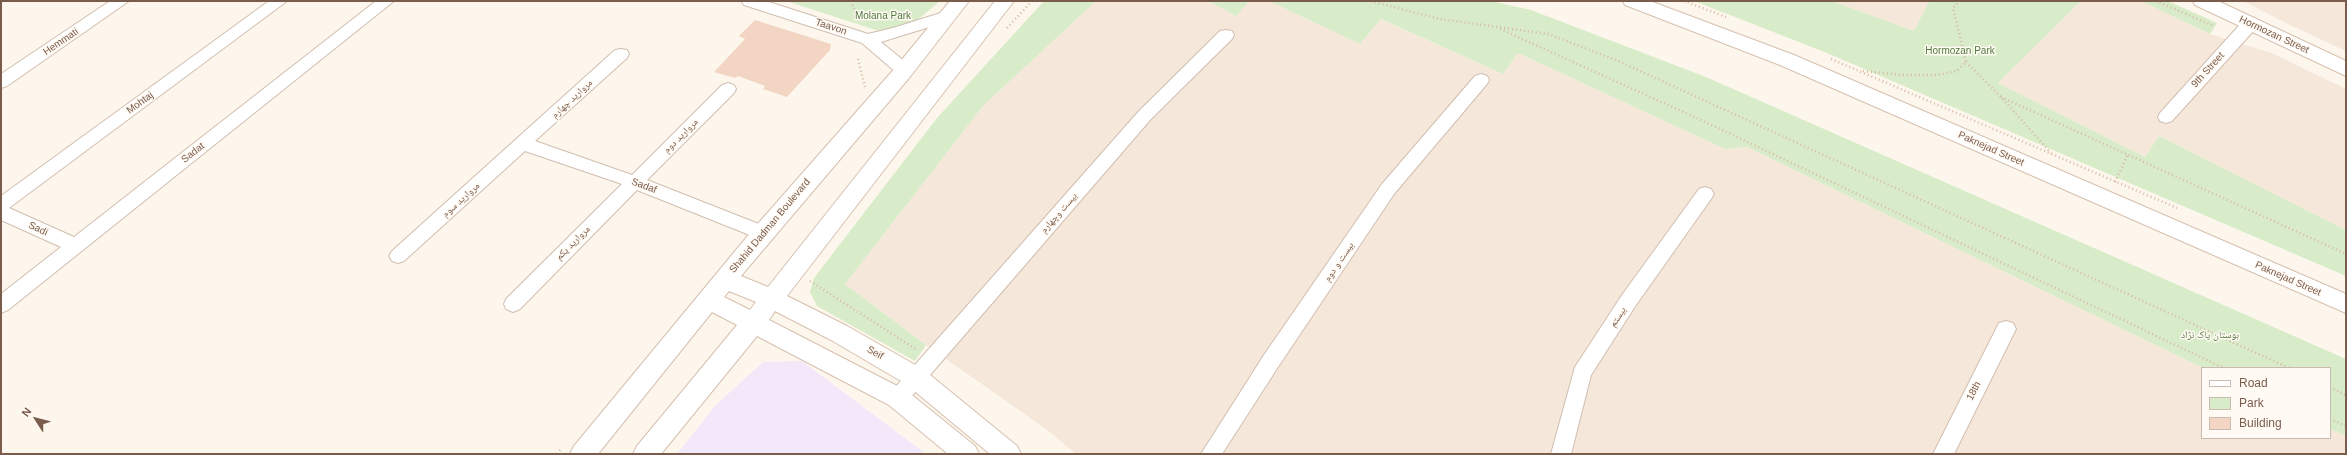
<!DOCTYPE html>
<html>
<head>
<meta charset="utf-8">
<style>
	body { margin:0 }
	#map { position:relative; width:2347px; height:455px; overflow:hidden; background:#fdf6ec; font-family:Arial,sans-serif }
	canvas { display:block }
	.frame { position:absolute; inset:0; border:2px solid #7a5c4d; pointer-events:none }
	.legend { position:absolute; left:2201px; top:367px; width:130px; height:72px; box-sizing:border-box; background:#fffaf3; border:1px solid #cabbb1; margin:0; padding:5px 7px; list-style:none; font-size:12px; color:#7a5c4d }
	.legend li { display:flex; align-items:center; gap:8px; height:20px }
	.legend b { width:20px; border:1px solid #cabbb1 }
	.north { position:absolute; left:16px; top:399px; width:40px; height:40px; -webkit-text-stroke:3px #fffaf3; paint-order:stroke; rotate:306deg; font-size:11px; font-weight:700; line-height:16px; text-align:center; color:#7a5c4d }
	.north::after { content:''; display:block; margin:auto; width:14px; height:18px; background:#7a5c4d; clip-path:polygon(50% 0,100% 100%,50% 72%,0 100%) }
</style>
</head>
<body>
<div id="map">
<canvas width="2347" height="455"></canvas>
<div class="frame"></div>
<ul class="legend">
<li><b style="height:5px;background:#fff"></b>Road</li>
<li><b style="height:11px;background:#d8ecc9"></b>Park</li>
<li><b style="height:11px;background:#f3d5c3"></b>Building</li>
</ul>
<div class="north">N</div>
</div>
<script>
const ctx = document.querySelector('canvas').getContext('2d');
ctx.lineJoin = 'round';
function paint(path, color) {
  ctx.fillStyle = color;
  ctx.fill(path, 'evenodd');
}
function toPath(rows) {
  const path = new Path2D();
  for (const r of rows) {
    path.moveTo(r[0], r[1]);
    for (let i = 2; i < r.length; i += 2) path.lineTo(r[i], r[i + 1]);
  }
  return path;
}
function trace(path, color, width, dash) {
  ctx.strokeStyle = color;
  ctx.lineWidth = width;
  ctx.lineCap = dash ? 'butt' : 'round';
  ctx.setLineDash(dash || []);
  ctx.stroke(path);
}
function write(font, color, halo, rows, align = 'center') {
  ctx.font = font + ' Arial,"Noto Naskh Arabic",sans-serif';
  ctx.lineWidth = 3;
  ctx.setLineDash([]);
  ctx.textBaseline = 'middle';
  ctx.strokeStyle = halo;
  ctx.fillStyle = color;
  for (const [text, x, y, turn = 0] of rows) {
    ctx.save();
    ctx.translate(x, y);
    ctx.rotate((+turn || 0) * Math.PI / 180);
    ctx.textAlign = isNaN(turn) ? turn : align;
    if (halo) ctx.strokeText(text, 0, 0);
    ctx.fillText(text, 0, 0);
    ctx.restore();
  }
}
const residential = toPath([
	[1096,1,1209,1,1236,16,1249,1,1269,1,1360,44,1380,19,1503,74,1518,53,1725,149,1747,147,2203,368,2202,438,2330,438,2330,429,2346,436,2346,454,1076,454,1046,429,926,345,845,284,983,106],
	[1832,1,1929,1,1914,31],
	[2081,1,2141,1,2210,34,2272,53,2346,89,2346,230,2159,136,2145,157,1998,83],
	[2243,1,2346,1,2346,51,2290,25]
]);
const education = toPath([
	[802,361,926,454,677,454,715,406,763,362]
]);
const green = toPath([
	[786,1,940,1,913,24,882,32],
	[1044,1,1096,1,983,106,845,284,926,345,915,361,817,306,810,292,814,278,937,118],
	[1209,1,1249,1,1236,16],
	[1269,1,1491,1,1531,10,1706,77,2346,359,2346,436,2330,429,2330,368,2203,368,1747,147,1725,149,1518,53,1503,74,1381,19,1360,44],
	[1694,1,1832,1,1914,31,1929,1,2081,1,1998,83,2145,157,2159,136,2346,230,2346,276,1827,53],
	[2141,1,2168,1,2217,23,2210,34]
]);
const building = toPath([
	[755,20,831,44,830,50,787,97,763,89,765,86,738,76,735,78,714,72,745,39,739,36]
]);
const path = toPath([
	[851,1,859,21],
	[1371,1,1440,19,1548,34,1616,60,2289,368],
	[1684,1,1726,17],
	[2156,1,2214,26],
	[1007,28,1032,1],
	[1500,29,1699,119,2224,368],
	[858,59,865,87],
	[1831,59,2177,208],
	[1966,62,2001,97,2051,153],
	[1863,71,1903,75,1938,75,1957,71,1966,62,1953,8,1960,1],
	[2001,97,2346,254],
	[2115,182,2128,154],
	[810,281,917,350],
	[2330,387,2346,395],
	[2330,419,2346,426],
	[557,454,561,449]
]);
const street = toPath([
	[110,1,129,1,7,86,1,88,1,74,110,1],
	[269,1,287,1,9,208,74,237,376,1,394,1,8,310,1,313,1,294,61,247,1,220,1,196,269,1],
	[741,1,766,1,868,34,893,28,947,11,952,12,955,16,952,20,881,42,910,66,912,70,910,74,904,76,898,74,862,43,744,5,741,1],
	[2250,19,2256,20,2258,24,2256,28,2172,121,2166,123,2160,121,2158,117,2160,113,2244,20,2250,19],
	[1226,30,1232,31,1234,35,1232,39,1151,119,905,404,898,407,891,404,888,398,891,392,1139,111,1220,31,1226,30],
	[621,49,627,50,629,54,627,58,535,141,632,175,722,85,728,83,734,85,736,89,734,93,647,180,769,228,772,233,769,238,763,240,757,238,637,190,520,309,513,312,506,309,504,304,506,299,622,184,525,151,404,261,398,263,392,261,389,256,392,251,615,50,621,49],
	[1481,74,1487,76,1489,80,1487,84,1394,194,1278,367,1222,454,1201,454,1264,355,1382,184,1475,76,1481,74],
	[1705,187,1711,189,1714,194,1711,199,1636,305,1591,375,1571,454,1551,454,1575,367,1622,295,1699,189,1705,187],
	[2006,321,2013,323,2016,329,1954,454,1933,454,1999,323,2006,321]
]);
const secondary = toPath([
	[950,1,969,1,909,78,741,276,768,287,995,1,1014,1,787,296,847,326,924,370,1017,446,1021,454,990,454,906,384,831,340,775,311,769,320,907,391,975,446,979,454,948,454,889,405,757,336,661,454,633,454,637,446,737,325,712,312,598,454,570,454,574,446,755,227,895,68,950,1],
	[729,291,756,302,750,310,724,297,729,291],
	[1623,1,1650,1,1794,55,2346,294,2346,313,1780,65,1625,5,1623,1],
	[2193,1,2218,1,2346,61,2346,76,2195,5,2193,1]
]);
const parkNames = [
	["Molana Park",883,16],
	["Hormozan Park",1960,51],
	["بوستان پاک نژاد",2210,335]
];
const streetNames = [
	["Taavon",831,27,18],
	["Hormozan Street",2274,35,25],
	["Hemmati",61,42,-34],
	["9th Street",2208,70,-48],
	["مروارید چهارم",572,99,-43],
	["Mohtaj",140,103,-36],
	["مروارید دوم",681,136,-45],
	["Paknejad Street",1991,149,24],
	["Sadat",193,153,-38],
	["Sadaf",644,186,21],
	["مروارید سوم",461,200,-42],
	["بیست وچهارم",1059,213,-49],
	["Shahid Dadman Boulevard",770,226,-50],
	["Sadi",38,229,25],
	["مروارید یکم",573,243,-45],
	["بیست و دوم",1339,262,-56],
	["Paknejad Street",2288,279,24],
	["بیستم",1618,317,-57],
	["Seif",875,353,29],
	["18th",1974,391,-63]
];
paint(residential, '#f5e8da');
paint(education, '#f3e8fa');
paint(green, '#d8ecc9');
paint(building, '#f3d5c3');
trace(street, '#d1beb0', 2);
trace(secondary, '#d6c0b0', 2);
trace(path, '#d9b8a5', 2.5, [1, 3]);
paint(street, '#fff');
paint(secondary, '#fff');
write('10px', '#537a41', '#fffaf3', parkNames);
write('10px', '#7a5c4d', '#fffaf3', streetNames);
</script>
</body>
</html>
